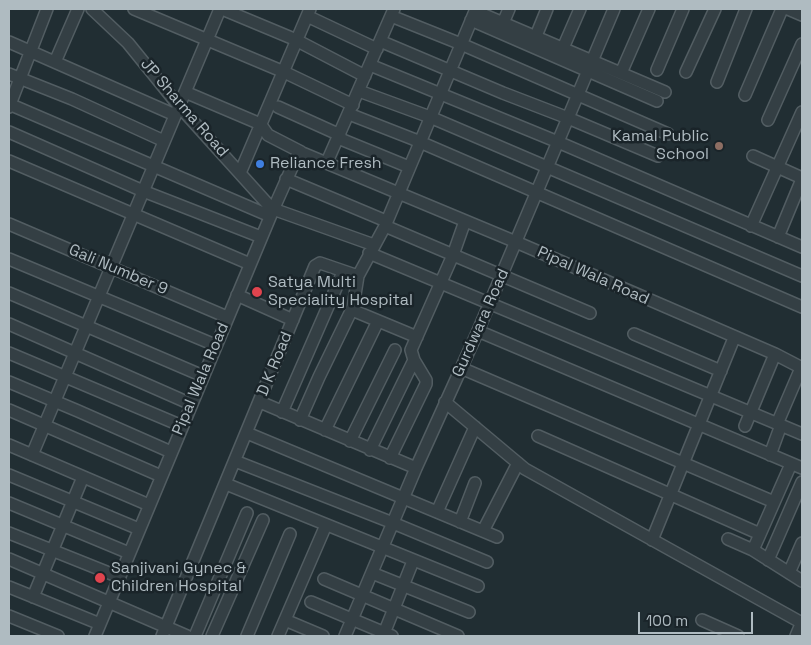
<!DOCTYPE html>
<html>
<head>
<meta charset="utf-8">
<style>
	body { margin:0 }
	#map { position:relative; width:811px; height:645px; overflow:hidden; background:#212e33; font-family:"Space Grotesk",sans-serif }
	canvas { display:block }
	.frame { position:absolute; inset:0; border:10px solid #afbbc1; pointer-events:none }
	.scale { position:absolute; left:638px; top:612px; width:115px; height:22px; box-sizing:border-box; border:2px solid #afbbc1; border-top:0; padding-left:6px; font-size:15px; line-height:18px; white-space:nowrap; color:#afbbc1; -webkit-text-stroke:4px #1a2429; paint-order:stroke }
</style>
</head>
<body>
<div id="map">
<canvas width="811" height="645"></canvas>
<div class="frame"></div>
<div class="scale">100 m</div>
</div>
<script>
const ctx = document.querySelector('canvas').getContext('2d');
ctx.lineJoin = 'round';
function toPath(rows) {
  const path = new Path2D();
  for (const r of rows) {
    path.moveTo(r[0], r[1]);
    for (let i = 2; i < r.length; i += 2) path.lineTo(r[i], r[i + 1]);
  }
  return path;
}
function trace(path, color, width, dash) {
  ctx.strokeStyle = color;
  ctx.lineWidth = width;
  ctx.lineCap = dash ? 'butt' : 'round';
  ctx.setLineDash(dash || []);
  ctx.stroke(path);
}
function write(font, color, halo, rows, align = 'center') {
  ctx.font = font + ' "Space Grotesk",sans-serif';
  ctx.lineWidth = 5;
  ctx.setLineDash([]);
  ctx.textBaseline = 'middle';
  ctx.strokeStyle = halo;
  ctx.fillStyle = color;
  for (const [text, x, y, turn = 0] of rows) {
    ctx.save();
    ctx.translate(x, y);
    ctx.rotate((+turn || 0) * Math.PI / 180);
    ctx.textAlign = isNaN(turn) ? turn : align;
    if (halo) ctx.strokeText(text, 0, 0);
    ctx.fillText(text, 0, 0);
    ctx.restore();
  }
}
const minor = toPath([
	[92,9,128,43,179,106,273,210],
	[134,9,284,72,353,105],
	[222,9,294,39,365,76],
	[788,9,802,15],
	[475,11,665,92],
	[307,16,377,49],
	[391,16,461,44,668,134],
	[471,20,657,101],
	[503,23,509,9],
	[536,36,547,9],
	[380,41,503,93,568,118,658,156],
	[9,42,175,115],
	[563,48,580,9],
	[55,62,78,9],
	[370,65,558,142,802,247],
	[657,70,683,9],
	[686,72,715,9],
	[621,73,649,9],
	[9,74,72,99,164,141],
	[717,82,746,9],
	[359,91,430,117,802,276],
	[185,92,258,123,261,125,268,135,301,152],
	[745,95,782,9],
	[9,104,270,216],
	[9,107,47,9],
	[278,107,340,135],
	[349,114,413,139,802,307],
	[768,120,802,44],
	[9,132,143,191,261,237],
	[338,138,409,167],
	[753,156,802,178],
	[9,161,250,264],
	[327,162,394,9],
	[240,173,310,9],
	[286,179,386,221],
	[273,209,374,245],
	[9,224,227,317],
	[385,226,590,313],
	[751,226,802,112],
	[778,237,802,179],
	[369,253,802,434],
	[9,259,215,345],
	[9,293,203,376],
	[237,295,293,320],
	[352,310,417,337],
	[9,324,191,404],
	[478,331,802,468],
	[634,334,721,371],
	[9,353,182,426],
	[461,368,774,502],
	[9,382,78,411,171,452],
	[260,402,416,468],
	[445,402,525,469,802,623],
	[9,410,161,476],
	[282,412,343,272],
	[300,420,319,377,353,307,358,276],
	[777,424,801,368],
	[745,426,775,354],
	[325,430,378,321],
	[247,433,497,537],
	[538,436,760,534],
	[350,441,395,350],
	[9,445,149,505],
	[370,450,414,360],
	[32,455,220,9],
	[770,455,781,425],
	[390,458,426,384,426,380,414,360,411,350,453,255,465,221],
	[235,461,393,523,487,562],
	[9,475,139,529],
	[226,484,478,586],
	[9,503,129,553],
	[437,512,475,427],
	[460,522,475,483],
	[483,531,518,463],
	[9,533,119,577],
	[728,539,753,550,802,581],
	[652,540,734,338],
	[753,550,791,464],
	[9,559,187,636],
	[768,560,802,482],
	[372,573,469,612],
	[789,573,802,543],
	[324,579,458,636],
	[9,587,100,624],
	[33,597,83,477],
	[311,602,392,636],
	[9,616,58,636],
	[285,620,323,636],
	[702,620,738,636],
	[95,636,273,210,298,154,300,152,516,242,775,354,802,368],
	[162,636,315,266,320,263,358,276,385,226,476,9],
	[195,636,247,513],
	[212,636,263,520],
	[247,636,290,534],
	[278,636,326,525],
	[345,636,416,468,478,331,614,9],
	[383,636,413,561],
	[796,636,802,622]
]);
const markers = [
	[719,146,5,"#8d6e63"],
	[260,164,5,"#3f7fe0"],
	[257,292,6,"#e0444e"],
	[100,578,6,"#e0444e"]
];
const streetNames = [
	["JP Sharma Road",184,108,49],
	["Gali Number 9",118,270,23],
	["Pipal Wala Road",593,276,24],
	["Gurdwara Road",481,323,-66],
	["D K Road",275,364,-68],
	["Pipal Wala Road",201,379,-67]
];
const poiNames = [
	["Kamal Public",709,137,"right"],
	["School",709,155,"right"],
	["Reliance Fresh",270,164],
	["Satya Multi",268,283],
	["Speciality Hospital",268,301],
	["Sanjivani Gynec &",111,569],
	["Children Hospital",111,587]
];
trace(minor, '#525d62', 14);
trace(minor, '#343f44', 11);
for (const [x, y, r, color] of markers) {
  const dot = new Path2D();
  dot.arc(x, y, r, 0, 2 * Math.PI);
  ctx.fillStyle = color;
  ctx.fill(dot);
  trace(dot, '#1a2429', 2);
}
write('16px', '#afbbc1', '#1a2429', streetNames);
write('16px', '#afbbc1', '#1a2429', poiNames, 'left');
</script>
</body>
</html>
